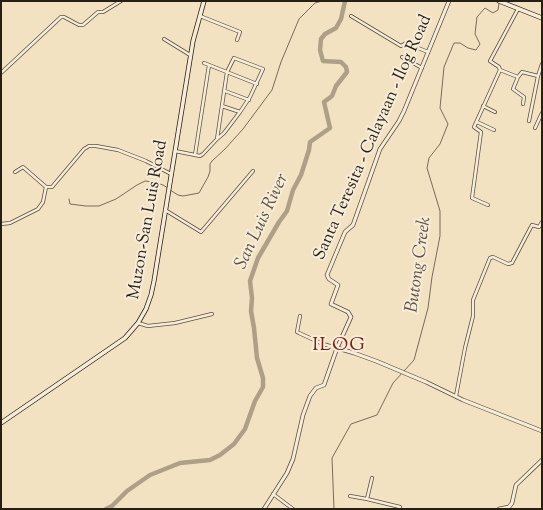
<!DOCTYPE html>
<html>
<head>
<meta charset="utf-8">
<style>
	body { margin:0 }
	#map { position:relative; width:543px; height:510px; overflow:hidden; background:#f3e2c2; font-family:"Sorts Mill Goudy",serif }
	canvas { display:block }
	.frame { position:absolute; inset:0; border:2px solid #271e15; pointer-events:none }
</style>
</head>
<body>
<div id="map">
<canvas width="543" height="510"></canvas>
<div class="frame"></div>
</div>
<script>
const ctx = document.querySelector('canvas').getContext('2d');
ctx.lineJoin = 'round';
function toPath(rows) {
  const path = new Path2D();
  for (const r of rows) {
    path.moveTo(r[0], r[1]);
    for (let i = 2; i < r.length; i += 2) path.lineTo(r[i], r[i + 1]);
  }
  return path;
}
function trace(path, color, width, dash) {
  ctx.strokeStyle = color;
  ctx.lineWidth = width;
  ctx.lineCap = dash ? 'butt' : 'round';
  ctx.setLineDash(dash || []);
  ctx.stroke(path);
}
function write(font, color, halo, rows, align = 'center') {
  ctx.font = font + ' "Sorts Mill Goudy",serif';
  ctx.lineWidth = 4;
  ctx.setLineDash([]);
  ctx.textBaseline = 'middle';
  ctx.strokeStyle = halo;
  ctx.fillStyle = color;
  for (const [text, x, y, turn = 0] of rows) {
    ctx.save();
    ctx.translate(x, y);
    ctx.rotate((+turn || 0) * Math.PI / 180);
    ctx.textAlign = isNaN(turn) ? turn : align;
    if (halo) ctx.strokeText(text, 0, 0);
    ctx.fillText(text, 0, 0);
    ctx.restore();
  }
}
const stream = toPath([
	[341,1,345,1],
	[170,190,178,195,183,196,199,193,208,177,210,171,210,164,212,161,225,149,243,129,272,90,281,62,299,19,315,3,322,1],
	[69,199,70,204,86,206,99,206,116,199,137,185,145,181,153,182,163,185,168,188],
	[334,509,332,458,351,424,377,415,393,383,414,360,428,308,432,277,440,236,440,211,427,168,429,158,440,144,448,124,440,108,444,67,454,43,460,43,468,48,476,50,480,44,475,34,477,17,485,8,493,13,498,10,499,3]
]);
const river = toPath([
	[106,509,112,506,127,491,150,475,180,463,210,460,220,455,234,444,245,429,255,401,263,387,263,378,257,358,254,328,251,311,252,298,250,281,258,258,279,222,287,211,293,190,301,175,309,150,310,142,330,128,324,102,332,96,336,86,347,72,346,67,341,62,323,61,320,50,321,39,325,34,336,28,341,19,345,1]
]);
const minor = toPath([
	[518,9,490,61,499,67,500,70,518,77,522,72,538,76,542,64],
	[200,16,240,32,237,40],
	[351,16,401,46,406,43,428,52],
	[164,39,190,55],
	[402,57,422,68],
	[204,63,257,84],
	[1,73,61,17,64,17,79,25,83,25,98,12,103,12,121,1],
	[518,77,513,89,524,97,523,104],
	[225,91,249,100],
	[222,106,240,112],
	[483,106,495,112],
	[529,121,538,76],
	[477,122,494,130],
	[535,128,542,113],
	[175,151,200,156,203,154,217,139,224,133,240,112,250,97,263,69,234,58,227,72,217,139],
	[195,155,209,65],
	[15,172,23,167,46,187,52,187,84,149,89,146,96,146,118,150,146,161,171,174],
	[488,205,472,198,481,132,474,127,500,70],
	[165,210,201,232,253,171],
	[1,224,10,223,38,209,43,202,46,187],
	[300,316,297,332,299,333,323,344,337,348],
	[138,323,148,326,175,323,212,314],
	[456,396,465,348,473,316,473,300,490,258,493,257,508,264,512,263,532,225,539,227,542,222],
	[372,478,367,499,400,507,400,509],
	[273,494,293,509],
	[350,496,367,499]
]);
const tertiary = toPath([
	[337,348,354,353,376,361,426,382,463,400,542,431],
	[264,509,287,473,293,459,303,415,310,396,316,388,324,385,337,348,351,317,348,312,331,304,338,285,329,279,327,275,345,232,353,225,380,149,399,121,404,111,449,1],
	[499,509,509,507,512,503,516,485,542,460]
]);
const secondary = toPath([
	[499,1,542,18],
	[1,423,125,338,138,323,146,309,151,295,154,281,193,41,204,1]
]);
const streetNames = [
	["Santa Teresita - Calayaan - Ilog Road",374,138,-66],
	["Muzon-San Luis Road",149,220,-80]
];
const waterNames = [
	["San Luis River",263,222,-65],
	["Butong Creek",420,265,-82]
];
const quarterNames = [
	["ILOG",339,347]
];
trace(stream, '#786b59', 1);
trace(river, '#ae9f87', 4.5);
trace(minor, '#5a4f40', 4);
trace(tertiary, '#5a4f40', 4.5);
trace(secondary, '#271e15', 5);
trace(minor, '#f7ecd7', 2.5);
trace(tertiary, '#f7ecd7', 3);
trace(secondary, '#f7ecd7', 3.5);
write('17px', '#271e15', '#f7ecd7', streetNames);
write('italic 18px', '#5d5243', '#f7ecd7', waterNames);
ctx.letterSpacing = '1px';
write('19px', '#7a1f14', '#f7ecd7', quarterNames);
ctx.letterSpacing = '0px';
</script>
</body>
</html>
